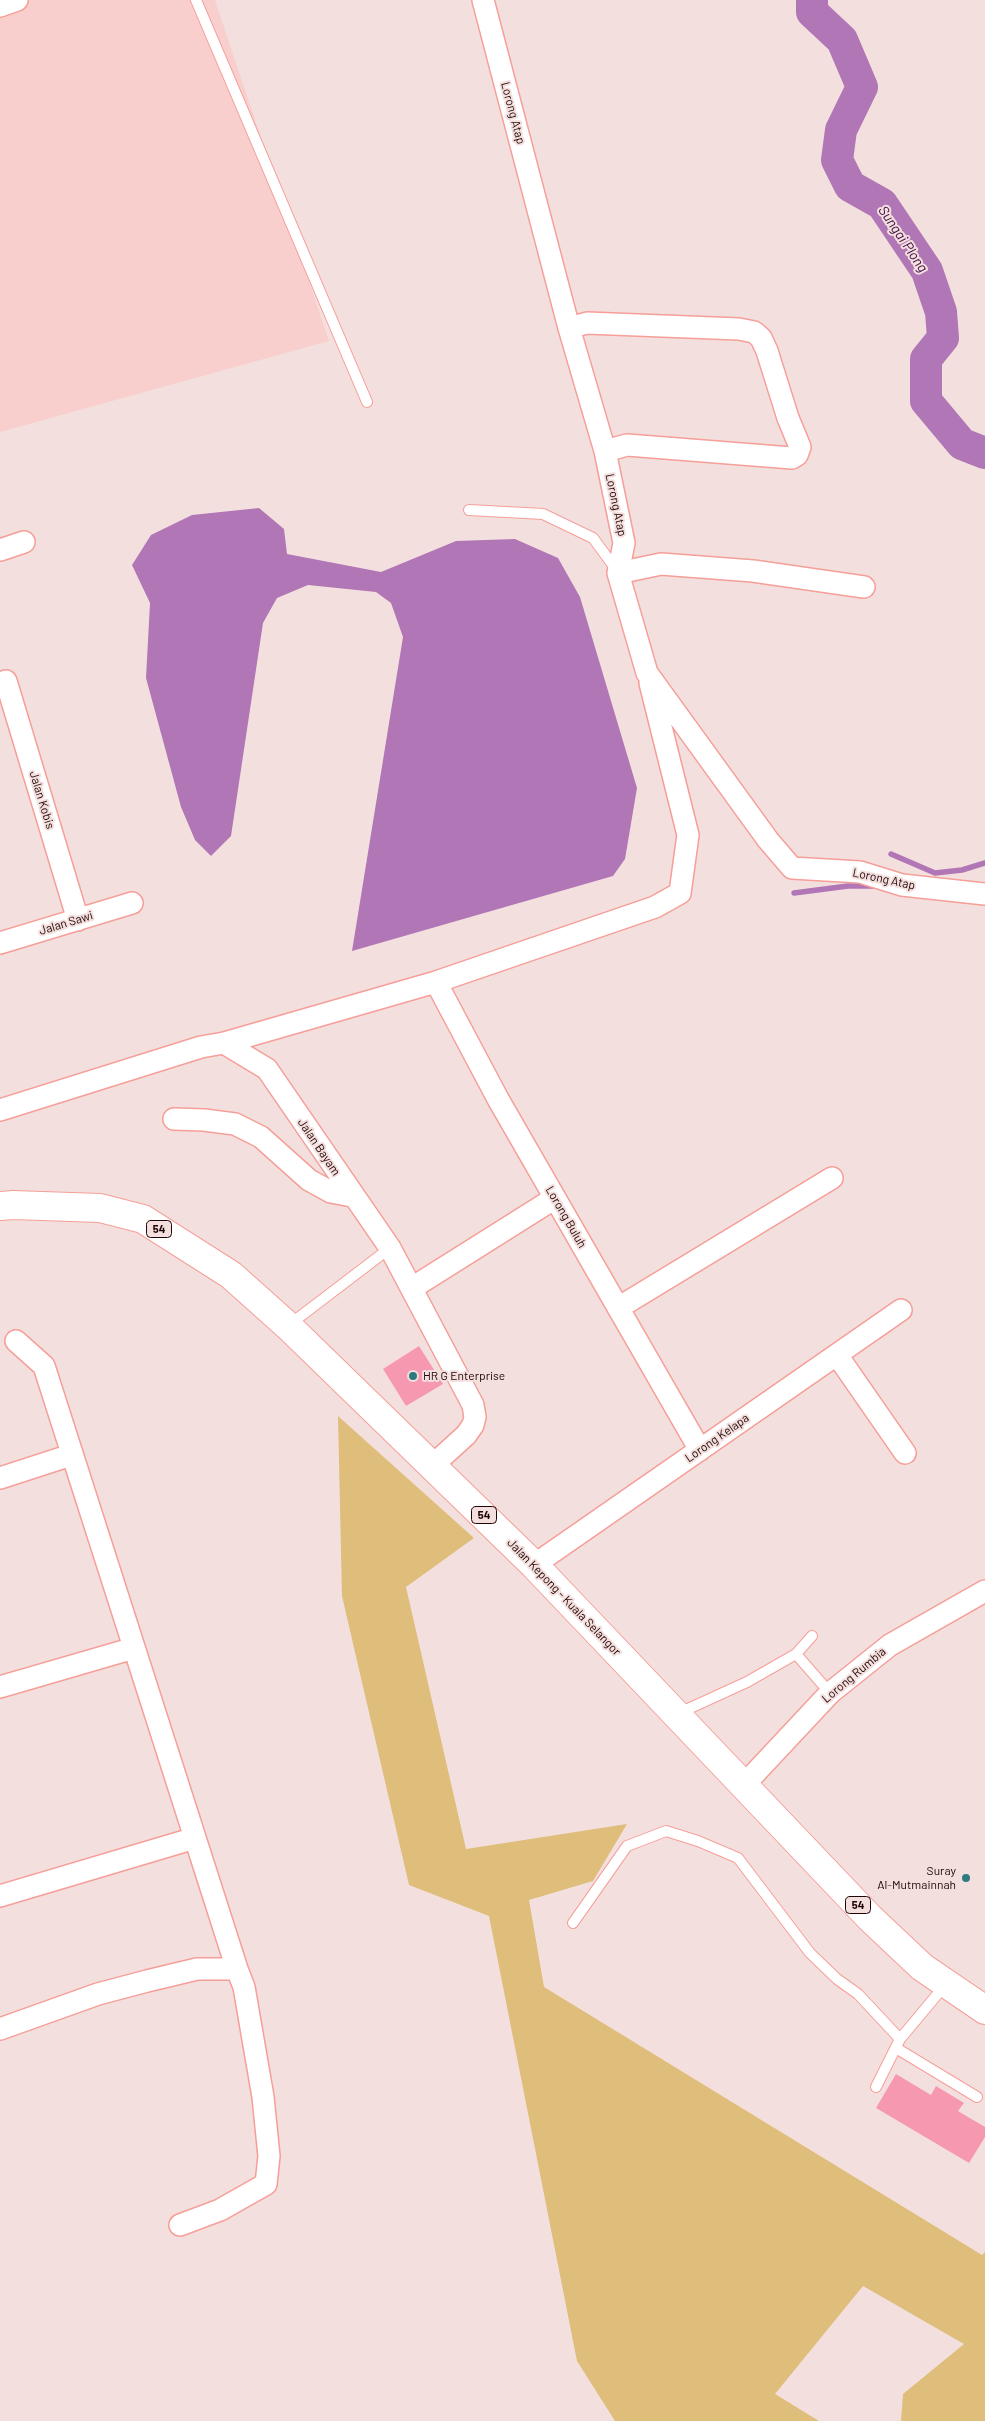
<!DOCTYPE html>
<html>
<head>
<meta charset="utf-8">
<style>
	body { margin:0 }
	canvas { display:block; background:#f3e0de }
</style>
</head>
<body>
<canvas width="985" height="2421"></canvas>
<script>
const ctx = document.querySelector('canvas').getContext('2d');
ctx.lineJoin = 'round';
function paint(path, color) {
  ctx.fillStyle = color;
  ctx.fill(path, 'evenodd');
}
function toPath(rows) {
  const path = new Path2D();
  for (const r of rows) {
    path.moveTo(r[0], r[1]);
    for (let i = 2; i < r.length; i += 2) path.lineTo(r[i], r[i + 1]);
  }
  return path;
}
function trace(path, color, width, dash) {
  ctx.strokeStyle = color;
  ctx.lineWidth = width;
  ctx.lineCap = dash ? 'butt' : 'round';
  ctx.setLineDash(dash || []);
  ctx.stroke(path);
}
function write(font, color, halo, rows, align = 'center') {
  ctx.font = font + ' Barlow,sans-serif';
  ctx.lineWidth = 4;
  ctx.setLineDash([]);
  ctx.textBaseline = 'middle';
  ctx.strokeStyle = halo;
  ctx.fillStyle = color;
  for (const [text, x, y, turn = 0] of rows) {
    ctx.save();
    ctx.translate(x, y);
    ctx.rotate((+turn || 0) * Math.PI / 180);
    ctx.textAlign = isNaN(turn) ? turn : align;
    if (halo) ctx.strokeText(text, 0, 0);
    ctx.fillText(text, 0, 0);
    ctx.restore();
  }
}
const built = toPath([
	[0,0,215,0,329,341,0,432]
]);
const green = toPath([
	[338,1416,474,1538,406,1587,466,1849,627,1824,593,1881,529,1900,544,1987,982,2255,985,2252,985,2421,901,2421,903,2394,964,2344,863,2286,775,2394,819,2421,615,2421,577,2361,489,1916,409,1885,342,1596]
]);
const water = toPath([
	[259,508,284,529,287,554,381,572,456,541,515,539,558,558,580,597,637,788,625,859,613,876,352,951,403,637,391,603,376,592,308,585,277,598,263,623,231,836,211,856,195,840,181,807,146,678,150,603,132,565,151,535,192,515]
]);
const stream = toPath([
	[891,854,935,873,962,870,985,863],
	[794,893,848,886,874,886,876,882]
]);
const river = toPath([
	[812,0,812,12,842,40,862,87,841,130,837,160,850,186,882,204,927,271,941,312,943,338,926,359,926,401,962,444,985,453]
]);
const building = toPath([
	[419,1346,443,1384,406,1406,383,1369],
	[896,2074,931,2095,936,2086,964,2103,958,2111,985,2127,985,2137,969,2163,876,2108]
]);
const lane = toPath([
	[196,0,367,402],
	[469,510,543,514,593,538,618,572],
	[289,1325,390,1248],
	[796,1654,830,1693],
	[677,1714,747,1682,796,1654,812,1636],
	[573,1923,627,1846,666,1831,698,1841,738,1858,810,1953,837,1979,858,1994,900,2039],
	[896,2048,977,2097],
	[876,2087,900,2039,946,1984]
]);
const street = toPath([
	[483,0,569,328,605,451,624,543,618,573,647,673,768,840,792,868,860,872,902,885,985,894],
	[0,6,17,0],
	[569,328,587,323,739,329,754,332,761,338,767,351,788,418,800,447,797,455,792,458,627,445,605,451],
	[0,550,24,542],
	[618,573,661,564,753,571,864,587],
	[6,681,78,920],
	[0,943,132,903],
	[436,982,498,1099,700,1450],
	[224,1043,267,1069,390,1248,473,1405,475,1417,473,1425,466,1435,433,1465],
	[0,1110,201,1047,224,1043,436,982,655,907,680,893,688,835,650,683],
	[174,1119,204,1120,235,1124,261,1137,309,1180,331,1192,352,1196],
	[412,1288,555,1198],
	[618,1308,832,1178],
	[16,1341,44,1366,237,1969],
	[837,1355,905,1453],
	[0,1478,71,1455],
	[534,1565,901,1310],
	[0,1687,134,1648],
	[743,1786,830,1693,890,1645,985,1591],
	[0,1896,195,1838],
	[0,2029,98,1994,147,1981,197,1969,237,1969,244,1987,263,2097,269,2156,266,2184,220,2210,180,2225]
]);
const highway = toPath([
	[0,1206,13,1205,100,1208,143,1219,231,1275,288,1326,534,1565,870,1918,922,1967,985,2010]
]);
const markers = [
	[413,1376,5,"#30797f"],
	[966,1878,5,"#30797f"]
];
const shields = [
	[159,1229,25],
	[484,1515,25],
	[858,1905,25]
];
const shieldNames = [
	["54",159,1229],
	["54",484,1515],
	["54",858,1905]
];
const streetNames = [
	["Lorong Atap",513,113,75],
	["Lorong Atap",616,505,78],
	["Jalan Kobis",42,800,73],
	["Lorong Atap",884,879,12],
	["Jalan Sawi",66,923,-17],
	["Jalan Bayam",319,1147,56],
	["Lorong Buluh",566,1217,60],
	["Lorong Kelapa",717,1438,-35],
	["Jalan Kepong - Kuala Selangor",564,1597,46],
	["Lorong Rumbia",854,1675,-40]
];
const poiNames = [
	["HR G Enterprise",423,1376],
	["Suray",956,1871,"right"],
	["Al-Mutmainnah",956,1885,"right"]
];
const waterNames = [
	["Sungai Plong",903,239,56]
];
paint(built, '#f8cfcc');
paint(green, '#dfbd7a');
paint(water, '#b176b6');
trace(stream, '#b176b6', 5.5);
trace(river, '#b176b6', 32);
paint(building, '#f699b0');
trace(lane, '#f69e98', 12);
trace(street, '#f69e98', 24);
trace(highway, '#f69e98', 30);
trace(lane, '#fff', 10);
trace(street, '#fff', 21);
trace(highway, '#fff', 28);
for (const [x, y, r, color] of markers) {
  const dot = new Path2D();
  dot.arc(x, y, r, 0, 2 * Math.PI);
  ctx.fillStyle = color;
  ctx.fill(dot);
  trace(dot, '#f3e0de', 2);
}
for (const [x, y, w] of shields) {
  const box = new Path2D();
  box.roundRect(x - w / 2, y - 8.5, w, 17, 4);
  ctx.fillStyle = '#f3e0de';
  ctx.fill(box);
  trace(box, '#210404', 1);
}
write('bold 11px', '#210404', null, shieldNames);
write('12px', '#210404', '#f3e0de', streetNames);
write('12px', '#210404', '#f3e0de', poiNames, 'left');
write('italic 14px', '#420a48', '#f3e0de', waterNames);
</script>
</body>
</html>
